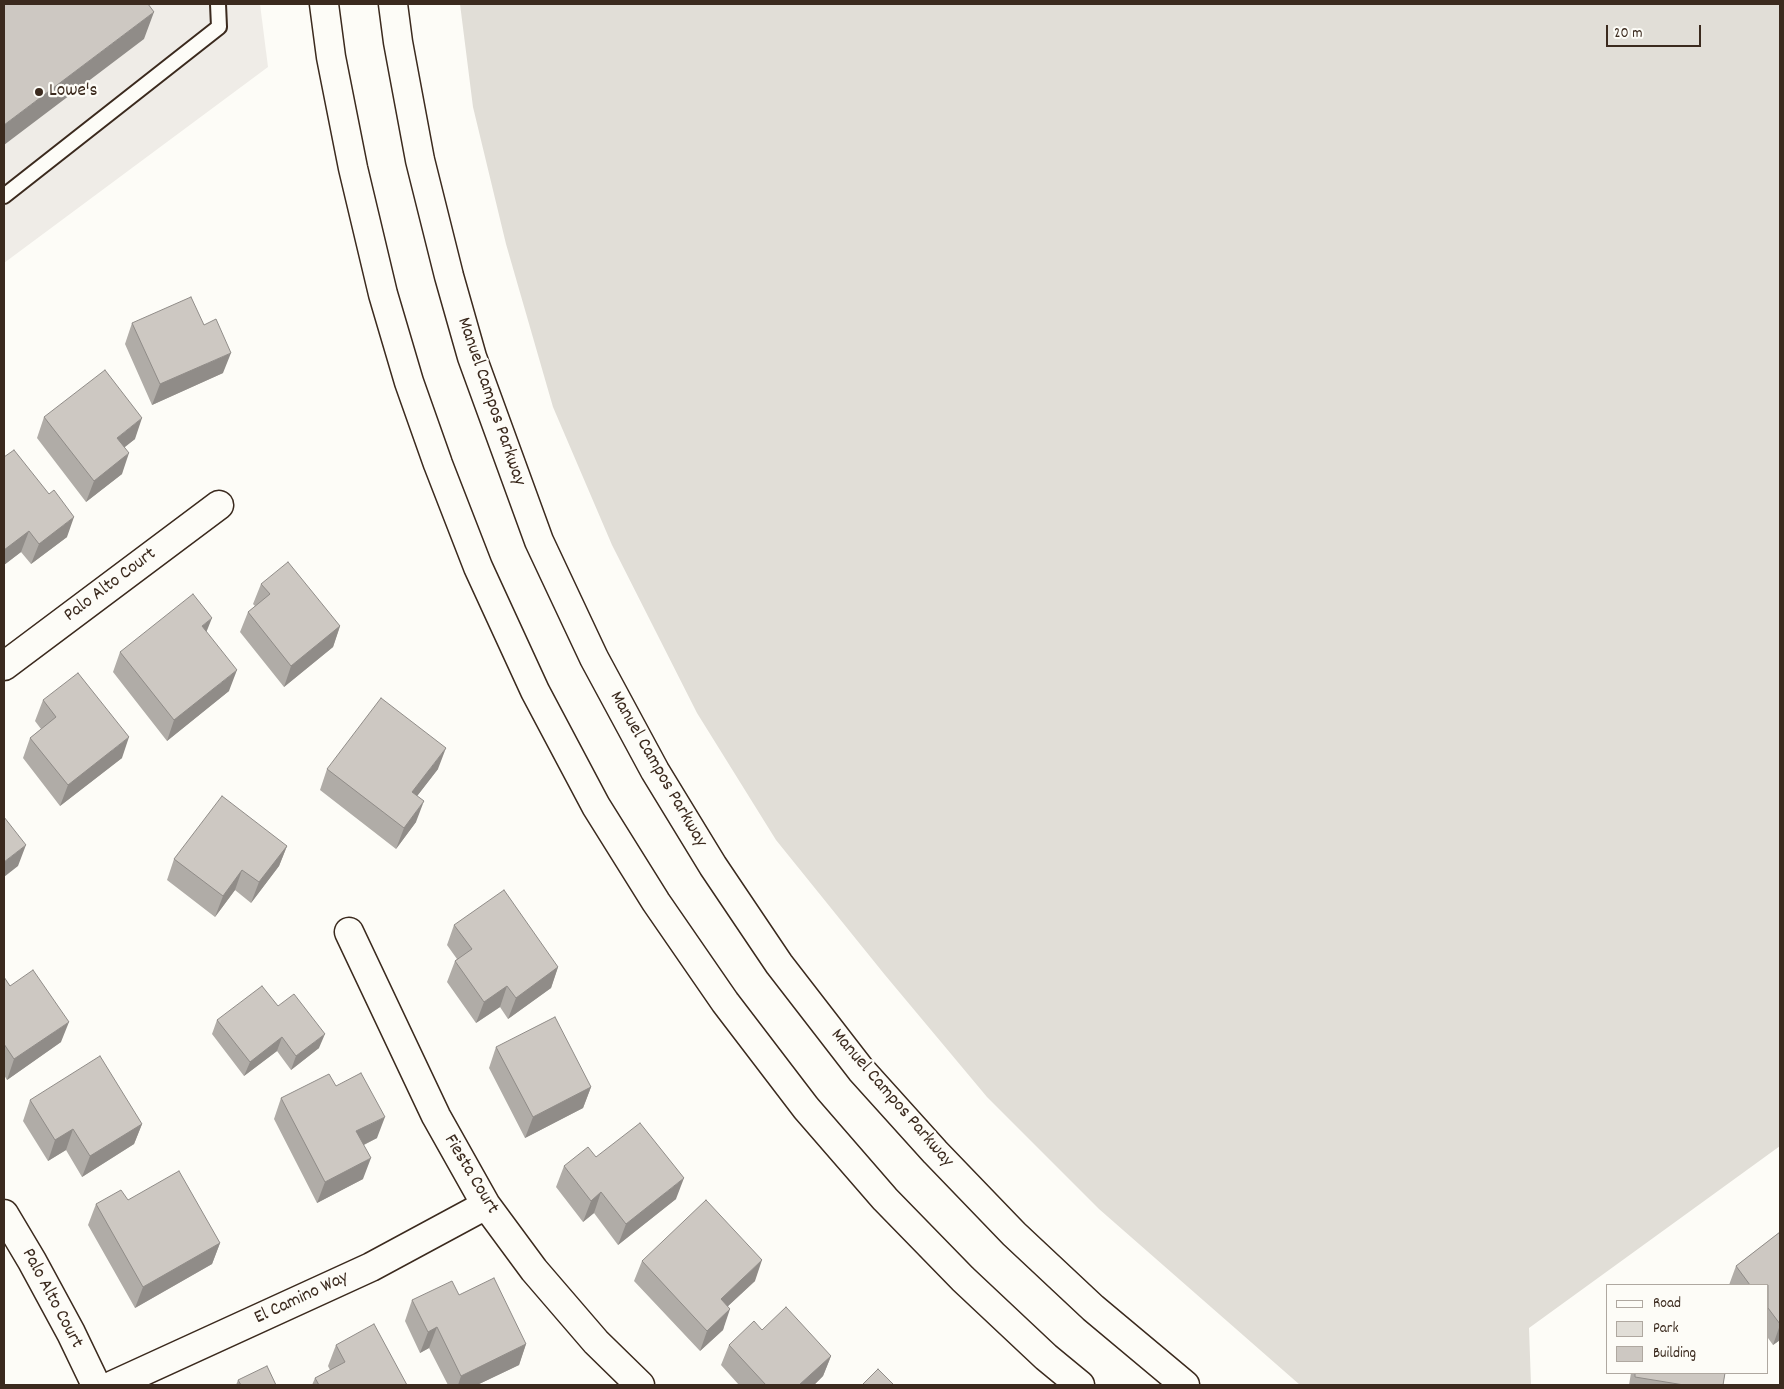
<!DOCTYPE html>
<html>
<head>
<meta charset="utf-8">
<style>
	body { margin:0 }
	#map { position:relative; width:1784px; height:1389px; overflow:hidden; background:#fdfcf7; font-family:Dekko,sans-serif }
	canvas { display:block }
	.frame { position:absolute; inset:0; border:5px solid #3b2a1e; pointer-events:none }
	.legend { position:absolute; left:1606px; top:1284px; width:162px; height:90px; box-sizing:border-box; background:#fdfcf7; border:1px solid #afa8a0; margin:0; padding:6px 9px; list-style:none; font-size:15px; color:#3b2a1e }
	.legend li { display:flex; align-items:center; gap:10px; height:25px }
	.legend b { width:25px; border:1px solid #afa8a0 }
	.scale { position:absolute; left:1606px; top:25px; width:95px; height:22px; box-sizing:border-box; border:2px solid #3b2a1e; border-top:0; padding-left:6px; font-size:15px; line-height:18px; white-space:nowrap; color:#3b2a1e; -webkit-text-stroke:4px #fdfcf7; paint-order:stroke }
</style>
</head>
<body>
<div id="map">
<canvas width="1784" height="1389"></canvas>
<div class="frame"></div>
<ul class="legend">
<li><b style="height:6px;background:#fdfcf7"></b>Road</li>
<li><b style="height:14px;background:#e1ded7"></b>Park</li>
<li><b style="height:14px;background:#cdc8c2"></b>Building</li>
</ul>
<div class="scale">20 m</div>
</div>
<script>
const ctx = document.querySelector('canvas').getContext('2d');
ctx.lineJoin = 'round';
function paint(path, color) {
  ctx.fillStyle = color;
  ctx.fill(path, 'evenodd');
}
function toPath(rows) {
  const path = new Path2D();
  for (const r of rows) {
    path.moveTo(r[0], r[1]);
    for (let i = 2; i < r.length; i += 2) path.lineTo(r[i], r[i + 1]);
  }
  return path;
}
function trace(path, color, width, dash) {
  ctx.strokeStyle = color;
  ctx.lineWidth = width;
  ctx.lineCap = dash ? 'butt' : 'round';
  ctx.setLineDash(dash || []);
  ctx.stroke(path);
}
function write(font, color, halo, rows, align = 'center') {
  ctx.font = font + ' Dekko,sans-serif';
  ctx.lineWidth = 4.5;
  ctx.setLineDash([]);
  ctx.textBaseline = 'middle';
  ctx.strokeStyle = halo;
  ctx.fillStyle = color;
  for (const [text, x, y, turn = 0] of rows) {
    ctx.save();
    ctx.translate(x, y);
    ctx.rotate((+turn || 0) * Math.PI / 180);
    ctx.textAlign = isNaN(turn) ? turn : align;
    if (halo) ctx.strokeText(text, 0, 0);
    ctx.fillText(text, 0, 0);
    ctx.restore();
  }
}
const built = toPath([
	[4,4,260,4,268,67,4,263]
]);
const green = toPath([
	[460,4,1780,4,1780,1146,1529,1328,1531,1385,1300,1385,1099,1209,987,1097,885,975,776,840,697,713,612,545,553,407,506,244,473,107]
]);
const lane = toPath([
	[4,196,219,27,218,4]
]);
const street = toPath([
	[4,666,219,505],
	[349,932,436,1116,486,1205,534,1270,596,1342,640,1385],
	[4,1214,32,1261,71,1333,96,1385],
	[113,1385,371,1267,486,1205]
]);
const secondary = toPath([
	[324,4,331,57,353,168,383,294,409,382,438,464,478,567,535,691,596,806,656,902,725,1002,806,1108,885,1199,963,1279,1046,1357,1080,1385],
	[393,4,398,42,420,160,449,276,472,357,539,541,594,658,655,771,713,866,779,964,861,1070,935,1152,1014,1234,1093,1308,1185,1385]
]);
const wall = toPath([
	[132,323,223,373,152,405,125,344],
	[44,417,135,439,124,447,122,474,86,502,37,438],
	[4,457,67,537,31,564,21,552,4,565],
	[261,584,340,626,333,647,284,687,240,632,248,612,255,606,253,604],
	[120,652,229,691,167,741,113,672],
	[43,700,122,758,60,806,23,758,30,738,41,729,35,721],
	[327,769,438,769,417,796,416,822,396,849,320,790],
	[287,846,279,866,251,903,235,890,215,917,167,880,174,859],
	[454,925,558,967,551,988,508,1019,500,1007,476,1023,447,982,455,961,457,959,447,945],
	[4,977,10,986,61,1042,7,1080,4,1075],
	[278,1006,319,1048,291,1070,277,1051,244,1076,212,1034,217,1020],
	[496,1047,591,1087,583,1108,525,1138,489,1068],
	[336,1086,377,1138,364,1145,363,1179,317,1203,274,1119,281,1098],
	[30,1100,142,1124,134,1144,82,1177,66,1150,48,1161,23,1121],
	[596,1157,676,1199,618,1245,594,1213,583,1222,556,1187,564,1166],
	[128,1200,220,1243,212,1264,135,1308,88,1225,96,1204],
	[1780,1232,1780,1340,1773,1345,1768,1338,1768,1285,1729,1285,1736,1266],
	[642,1261,755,1281,728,1306,723,1330,700,1351,634,1281],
	[459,1295,526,1344,519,1365,477,1385,448,1385,429,1348,420,1353,405,1321,412,1300],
	[762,1330,831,1356,823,1376,814,1385,739,1385,721,1365,729,1345],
	[336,1345,407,1385,312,1385,315,1378,330,1370,328,1366],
	[1631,1373,1725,1373,1723,1385,1629,1385],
	[238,1380,276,1385,236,1385]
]);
const shadedWall = toPath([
	[154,12,144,39,4,145,4,125],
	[231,353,223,373,152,405,160,384],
	[142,418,135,439,110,459,117,438],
	[129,453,122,474,86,502,94,481],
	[74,517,67,537,31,564,39,544],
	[29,531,21,552,4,565,4,550],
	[212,618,204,638,202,626],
	[340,626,333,647,284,687,291,666],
	[237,670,229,691,167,741,174,720],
	[129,737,122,758,60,806,68,785],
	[446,748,438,769,404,813,412,792],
	[424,801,416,822,396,849,404,828],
	[26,845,18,866,4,877,4,862],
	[287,846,279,866,251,903,259,882],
	[242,870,235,890,215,917,223,896],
	[558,967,551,988,508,1019,516,998],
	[507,986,500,1007,476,1023,484,1002],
	[69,1022,61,1042,7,1080,14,1059],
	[325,1034,319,1048,291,1070,296,1056],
	[282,1037,277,1051,244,1076,250,1062],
	[591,1087,583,1108,525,1138,533,1117],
	[385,1117,377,1138,349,1152,356,1131],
	[142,1124,134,1144,82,1177,90,1156],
	[73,1129,66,1150,48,1161,55,1140],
	[371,1158,363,1179,317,1203,325,1182],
	[684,1178,676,1199,618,1245,626,1224],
	[601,1192,594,1213,583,1222,591,1201],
	[220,1243,212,1264,135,1308,143,1287],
	[762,1260,755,1281,713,1320,721,1299],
	[730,1309,723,1330,700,1351,707,1331],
	[1780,1325,1780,1340,1773,1345],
	[437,1327,429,1348,420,1353,428,1332],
	[526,1344,519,1365,477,1385,458,1385,461,1376],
	[831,1356,823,1376,814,1385,799,1385]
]);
const building = toPath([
	[4,4,148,4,154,12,4,125,4,4],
	[191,297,204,325,216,319,231,353,160,384,132,323,191,297],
	[105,370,142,418,117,438,129,453,94,481,44,417,105,370],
	[14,450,49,494,54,490,74,517,39,544,29,531,4,550,4,457,14,450],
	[288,562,340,626,291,666,248,612,270,594,261,584,288,562],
	[193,594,212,618,202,626,237,670,174,720,120,652,193,594],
	[78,673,129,737,68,785,30,738,56,717,43,700,78,673],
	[381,698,446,748,412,792,424,801,404,828,327,769,381,698],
	[222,796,287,846,259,882,242,870,223,896,174,859,222,796],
	[4,817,26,845,4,862,4,817],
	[504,890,558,967,516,998,507,986,484,1002,455,961,472,949,454,925,504,890],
	[33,970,69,1022,14,1059,4,1044,4,977,10,986,33,970],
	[262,986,278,1006,294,994,325,1034,296,1056,282,1037,250,1062,217,1020,262,986],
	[555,1017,591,1087,533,1117,496,1047,555,1017],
	[100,1056,142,1124,90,1156,73,1129,55,1140,30,1100,100,1056],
	[361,1073,385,1117,356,1131,371,1158,325,1182,281,1098,329,1074,336,1086,361,1073],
	[640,1123,684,1178,626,1224,601,1192,591,1201,564,1166,588,1147,596,1157,640,1123],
	[179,1171,220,1243,143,1287,96,1204,121,1190,128,1200,179,1171],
	[706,1200,762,1260,721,1299,730,1309,707,1331,642,1261,706,1200],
	[1780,1232,1780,1324,1768,1308,1768,1285,1750,1285,1736,1266,1780,1232],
	[494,1278,526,1344,461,1376,437,1327,428,1332,412,1300,452,1281,459,1295,494,1278],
	[786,1307,831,1356,799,1385,766,1385,729,1345,754,1321,762,1330,786,1307],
	[374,1324,407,1385,319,1385,315,1378,345,1362,336,1345,374,1324],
	[267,1366,276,1385,241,1385,238,1380,267,1366],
	[878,1369,894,1385,862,1385,878,1369],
	[1635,1373,1725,1373,1723,1385,1684,1385,1635,1377,1635,1373]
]);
const markers = [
	[39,92,5,"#3b2a1e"]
];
const poiNames = [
	["Lowe's",49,92]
];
const streetNames = [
	["Manuel Campos Parkway",490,402,71],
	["Palo Alto Court",111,586,-37],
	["Manuel Campos Parkway",657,770,60],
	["Manuel Campos Parkway",891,1099,49],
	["Fiesta Court",470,1175,59],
	["Palo Alto Court",51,1299,62],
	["El Camino Way",302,1299,-25]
];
paint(built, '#efece7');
paint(green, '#e1ded7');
trace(lane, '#3b2a1e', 18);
trace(street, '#3b2a1e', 31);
trace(secondary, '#3b2a1e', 31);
trace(lane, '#fdfcf7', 14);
trace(street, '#fdfcf7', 28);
trace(secondary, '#fdfcf7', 28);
paint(wall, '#b0aca7');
paint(shadedWall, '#908c88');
paint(building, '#cdc8c2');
trace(building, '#908c88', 1);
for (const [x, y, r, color] of markers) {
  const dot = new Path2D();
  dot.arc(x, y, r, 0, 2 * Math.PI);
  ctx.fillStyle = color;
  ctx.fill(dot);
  trace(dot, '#fdfcf7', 2);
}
write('19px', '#3b2a1e', '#fdfcf7', poiNames, 'left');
write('19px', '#3b2a1e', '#fdfcf7', streetNames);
</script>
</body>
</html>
